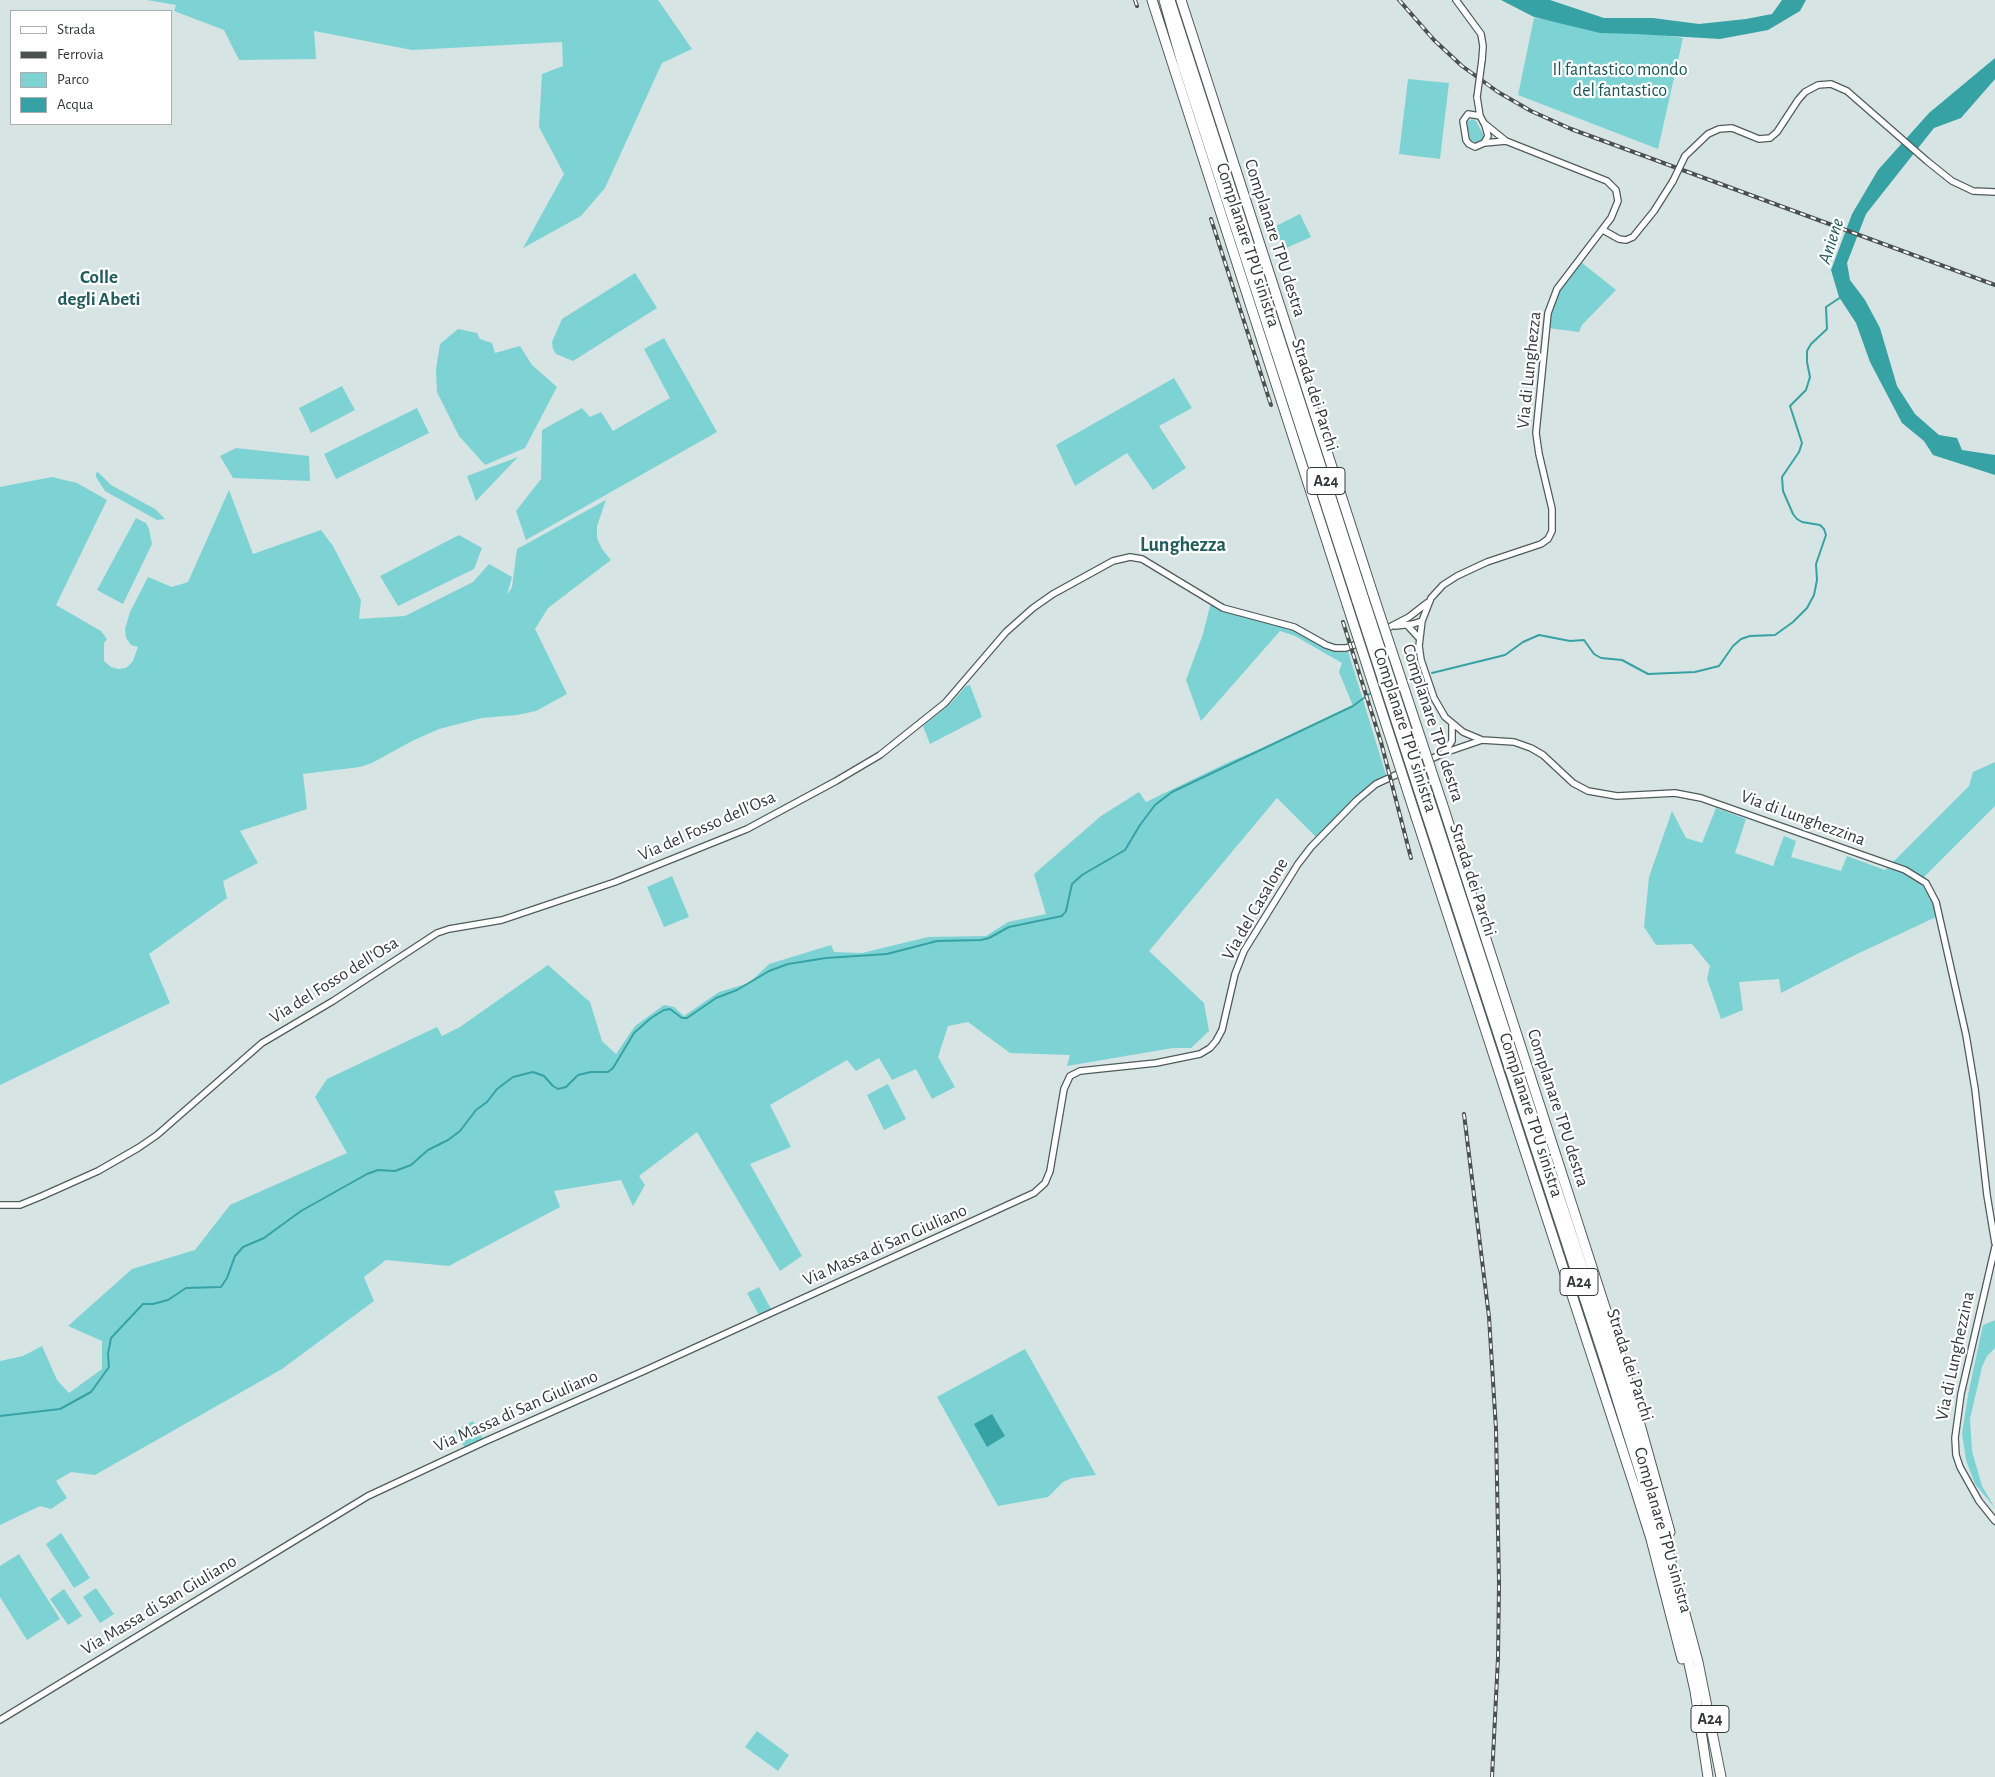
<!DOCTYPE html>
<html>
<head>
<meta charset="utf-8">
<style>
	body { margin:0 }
	#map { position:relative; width:1995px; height:1777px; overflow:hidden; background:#d7e4e4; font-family:"Alegreya Sans",sans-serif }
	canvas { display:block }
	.legend { position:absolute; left:10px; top:10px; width:162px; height:115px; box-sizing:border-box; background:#fff; border:1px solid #adafaf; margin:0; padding:6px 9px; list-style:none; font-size:15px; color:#333838 }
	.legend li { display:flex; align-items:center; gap:10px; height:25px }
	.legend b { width:25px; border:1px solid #adafaf }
</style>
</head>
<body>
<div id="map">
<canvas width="1995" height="1777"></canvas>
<ul class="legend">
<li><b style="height:6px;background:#fff"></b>Strada</li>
<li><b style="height:6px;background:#4b5151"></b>Ferrovia</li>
<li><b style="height:14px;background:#7dd3d4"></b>Parco</li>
<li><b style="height:14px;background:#37a2a4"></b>Acqua</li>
</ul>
</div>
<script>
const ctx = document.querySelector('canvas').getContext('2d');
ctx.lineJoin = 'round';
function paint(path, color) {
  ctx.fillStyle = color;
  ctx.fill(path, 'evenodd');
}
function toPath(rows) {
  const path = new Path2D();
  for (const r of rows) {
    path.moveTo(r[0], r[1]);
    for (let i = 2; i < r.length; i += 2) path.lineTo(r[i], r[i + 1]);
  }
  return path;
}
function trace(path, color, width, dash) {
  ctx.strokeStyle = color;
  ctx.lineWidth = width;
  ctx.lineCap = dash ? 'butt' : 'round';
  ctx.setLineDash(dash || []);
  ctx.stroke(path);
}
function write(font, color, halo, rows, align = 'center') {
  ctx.font = font + ' "Alegreya Sans",sans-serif';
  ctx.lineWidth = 4.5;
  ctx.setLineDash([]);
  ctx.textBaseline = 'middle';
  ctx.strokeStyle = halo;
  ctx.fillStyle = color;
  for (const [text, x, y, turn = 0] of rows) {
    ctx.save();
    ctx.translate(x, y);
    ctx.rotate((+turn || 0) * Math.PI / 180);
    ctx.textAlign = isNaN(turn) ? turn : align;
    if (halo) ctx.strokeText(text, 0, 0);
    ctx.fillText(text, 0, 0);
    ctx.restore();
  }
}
const green = toPath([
	[147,0,658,0,692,49,662,63,605,188,581,216,523,248,564,174,539,127,542,74,563,66,562,42,412,50,314,31,316,59,239,60,224,30,174,11,176,5],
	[1534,18,1683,38,1658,149,1518,95],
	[1408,79,1449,83,1440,159,1399,154],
	[1472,119,1476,121,1483,134,1483,138,1479,142,1474,142,1470,139,1467,122],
	[1300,214,1311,237,1284,249,1274,227],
	[1581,262,1616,290,1582,325,1579,332,1548,328,1550,313,1558,291],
	[635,273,657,308,573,361,556,354,553,349,552,342,562,319],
	[458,329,477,333,480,339,492,343,495,353,520,346,532,365,557,387,525,448,485,465,459,436,437,392,436,369,440,344],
	[664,338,717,432,526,540,516,511,541,479,542,430,582,408,590,417,601,412,613,431,670,398,644,349],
	[1174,378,1192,408,1159,426,1186,468,1153,490,1127,453,1075,486,1056,445],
	[342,386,355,410,311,433,299,408],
	[417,408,429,433,336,479,324,454],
	[236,448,309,456,310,481,233,478,220,456],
	[518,457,476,501,467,476],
	[98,472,111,485,155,509,165,519,157,520,105,491,96,477,96,473],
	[52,477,77,483,107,500,56,605,101,631,107,639,104,643,104,661,111,667,118,669,126,668,133,661,138,647,131,645,126,638,125,629,130,612,148,577,172,587,188,582,229,490,253,554,321,530,333,546,361,600,359,619,405,616,473,582,489,564,512,577,507,595,512,587,517,549,606,500,597,526,597,538,602,549,611,560,548,608,535,629,567,694,536,711,517,715,482,718,439,729,412,741,372,763,360,767,303,774,307,809,240,831,258,863,223,881,227,898,149,954,170,1003,0,1085,0,487],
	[136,518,146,523,149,529,152,544,123,604,97,590],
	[459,535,482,548,474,569,398,606,380,576],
	[1211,602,1285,625,1324,643,1347,648,1387,778,1319,840,1277,798,1149,951,1204,1003,1209,1031,1191,1048,1173,1048,1067,1066,1070,1055,1010,1053,968,1022,948,1026,938,1057,955,1087,932,1099,916,1069,892,1080,879,1058,856,1071,847,1060,770,1105,791,1147,750,1164,802,1256,780,1271,697,1132,639,1176,645,1185,633,1206,621,1180,554,1191,560,1207,449,1266,386,1260,364,1277,374,1301,282,1369,95,1475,71,1472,56,1481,67,1498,51,1509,40,1506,0,1525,0,1361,23,1356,42,1346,57,1380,69,1393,102,1369,102,1341,68,1326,132,1269,195,1250,230,1205,347,1153,315,1097,327,1079,437,1027,442,1036,460,1027,548,965,590,1002,602,1041,616,1054,635,1026,664,1005,674,1007,684,1016,719,992,749,983,769,964,831,945,834,952,862,953,928,937,986,936,1008,922,1046,914,1034,874,1101,816,1139,792,1146,802,1229,762,1284,739,1353,706,1339,672,1342,663,1295,636,1280,631,1201,721,1186,680,1203,634],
	[970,685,982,717,930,744,923,726,950,704,966,686],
	[1995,762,1995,806,1919,882,1930,894,1936,917,1855,955,1781,993,1779,979,1739,982,1743,1010,1721,1019,1707,979,1710,966,1692,944,1656,945,1644,927,1649,877,1672,811,1686,838,1702,843,1716,808,1746,819,1735,853,1773,866,1784,836,1796,841,1791,857,1841,871,1847,856,1885,870,1969,786,1973,772],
	[672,876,689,917,664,927,647,887],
	[888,1084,906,1119,884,1130,867,1095],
	[759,1287,771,1309,759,1315,747,1293],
	[1995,1320,1995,1348,1987,1356,1982,1367,1970,1419,1972,1451,1982,1486,1995,1508,1975,1484,1966,1460,1962,1434,1968,1395,1983,1325],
	[1025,1349,1096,1475,1072,1478,1063,1482,1048,1497,998,1506,937,1397],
	[473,1421,483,1439,465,1448,454,1431],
	[61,1533,90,1578,74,1588,46,1544],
	[19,1554,60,1619,27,1640,0,1597,0,1566],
	[96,1588,114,1614,100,1623,83,1597],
	[64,1589,82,1616,68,1625,50,1599],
	[757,1731,789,1755,778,1771,745,1747]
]);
const water = toPath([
	[1501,0,1550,0,1604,18,1653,18,1699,24,1746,19,1772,14,1782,0,1806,0,1800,11,1768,30,1720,39,1636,34,1600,33,1534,17],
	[1995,58,1995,79,1961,118,1934,128,1866,214,1847,263,1850,280,1865,300,1880,328,1897,386,1915,414,1939,435,1957,438,1962,450,1995,455,1995,475,1933,455,1924,441,1902,423,1870,362,1856,323,1839,297,1831,270,1852,214,1878,170,1929,113],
	[992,1414,1005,1436,987,1447,974,1424]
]);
const stream = toPath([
	[1432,673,1505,655,1523,642,1539,635,1570,641,1584,640,1594,654,1601,658,1622,660,1648,674,1695,672,1719,666,1733,646,1741,639,1750,636,1775,635,1793,622,1807,608,1814,595,1817,580,1816,564,1826,535,1824,529,1820,525,1802,522,1797,519,1793,514,1783,491,1782,477,1799,452,1802,443,1790,406,1806,390,1810,377,1807,362,1807,351,1811,344,1827,329,1826,307,1841,297],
	[1404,680,1423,675],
	[0,1416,60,1409,91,1392,109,1367,108,1354,111,1338,143,1304,153,1304,168,1300,186,1288,221,1287,227,1278,235,1256,243,1247,264,1238,301,1211,367,1174,378,1170,395,1171,411,1165,428,1150,448,1140,460,1131,476,1110,487,1102,497,1089,513,1077,533,1072,544,1076,553,1086,558,1089,566,1087,578,1075,591,1072,608,1072,613,1068,634,1033,651,1018,664,1010,670,1009,682,1018,687,1018,716,998,737,990,769,971,788,964,826,958,887,954,937,941,981,940,989,938,1009,927,1062,916,1066,911,1072,884,1082,875,1125,850,1140,825,1155,805,1172,792,1353,706,1372,692]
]);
const tertiary = toPath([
	[1456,0,1481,34,1483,46,1482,60],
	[1477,97,1480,116,1485,125,1488,136,1484,143,1475,147,1469,144,1466,140,1463,121,1468,114,1480,116],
	[1485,124,1506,141,1607,181,1616,190,1618,201,1611,218,1557,289,1548,313,1536,433,1539,454,1552,509,1552,531,1548,539,1541,544,1487,562,1457,576,1443,585,1431,598,1422,621,1419,646,1421,660,1434,698,1445,717,1463,732,1482,740,1514,742,1531,748,1543,755,1573,783,1588,791,1617,796,1675,793,1701,798,1905,870,1926,883,1936,902,1966,1035,1975,1089,1987,1195,1995,1243],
	[1484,143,1506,141],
	[1685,156,1708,134,1719,129,1732,128,1759,139,1770,138,1777,132,1798,100,1805,92,1818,85,1831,84,1847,91,1927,161,1952,181,1973,191,1995,192],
	[1603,230,1619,239,1626,240,1633,237,1654,211,1673,181],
	[1407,625,1419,638],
	[1395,626,1413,624,1422,621],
	[1444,753,1452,741,1452,725],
	[0,1205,20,1205,42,1196,98,1171,138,1148,157,1135,262,1043,333,1001,437,933,449,929,502,920,615,882,747,829,836,781,880,755,945,703,1006,632,1033,608,1053,594,1113,561,1130,557,1142,559,1223,608,1294,627,1326,645,1335,648,1346,648,1357,644,1409,617,1427,603],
	[1995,1247,1961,1394,1955,1438,1956,1455,1960,1467,1979,1501,1995,1521],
	[0,1720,368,1496,486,1441,646,1370,1034,1193,1045,1183,1050,1171,1064,1089,1070,1076,1080,1071,1156,1063,1200,1054,1210,1048,1216,1041,1222,1030,1235,974,1244,951,1298,864,1311,847,1357,800,1376,784,1444,753,1482,740]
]);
const motorway = toPath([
	[1152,0,1347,604],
	[1164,0,1182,63,1357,601],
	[1170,0,1364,599],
	[1181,0,1373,594],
	[1443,806,1622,1360,1670,1532],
	[1433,810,1614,1364,1648,1476,1698,1662,1721,1777],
	[1426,813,1606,1364,1642,1479,1682,1632,1695,1691,1708,1777],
	[1416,817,1633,1482,1651,1539,1682,1659]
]);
const rail = toPath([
	[1135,0,1137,6],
	[1399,0,1434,40,1462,66,1498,92,1531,111,1571,129,1995,285],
	[1211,219,1271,405],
	[1343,622,1381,742,1411,858],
	[1464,1114,1489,1317,1496,1429,1499,1584,1498,1658,1492,1777]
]);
const tertiaryBridge = toPath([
	[1477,97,1482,60],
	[1673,181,1685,156]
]);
const motorwayBridge = toPath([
	[1373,594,1443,806],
	[1364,599,1433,810],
	[1357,601,1426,813],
	[1347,604,1416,817]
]);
const shields = [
	[1326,481,38],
	[1579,1282,38],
	[1710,1719,38]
];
const shieldNames = [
	["A24",1326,481],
	["A24",1579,1282],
	["A24",1710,1719]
];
const parkNames = [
	["Il fantastico mondo",1620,70],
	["del fantastico",1620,91]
];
const streetNames = [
	["Complanare TPU destra",1275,238,72],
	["Complanare TPU sinistra",1248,245,72],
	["Via di Lunghezza",1529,370,-84],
	["Strada dei Parchi",1315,395,72],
	["Complanare TPU destra",1433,723,72],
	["Complanare TPU sinistra",1405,730,72],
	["Via di Lunghezzina",1803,818,20],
	["Via del Fosso dell'Osa",707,826,-24],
	["Strada dei Parchi",1473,880,72],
	["Via del Casalone",1255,909,-60],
	["Via del Fosso dell'Osa",334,980,-32],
	["Complanare TPU destra",1558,1108,72],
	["Complanare TPU sinistra",1531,1115,72],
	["Via Massa di San Giuliano",885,1245,-24],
	["Via di Lunghezzina",1955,1356,-78],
	["Strada dei Parchi",1630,1365,72],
	["Via Massa di San Giuliano",516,1411,-24],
	["Complanare TPU sinistra",1663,1530,74],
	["Via Massa di San Giuliano",159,1605,-31]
];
const waterNames = [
	["Aniene",1831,241,-72]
];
const neighbourhoodNames = [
	["Colle",99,277],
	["degli Abeti",99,299]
];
const quarterNames = [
	["Lunghezza",1183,545]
];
paint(green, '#7dd3d4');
paint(water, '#37a2a4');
trace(stream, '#37a2a4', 2);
trace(tertiary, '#505b5b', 8);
trace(motorway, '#505b5b', 11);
trace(tertiary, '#fff', 5.5);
trace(motorway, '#fff', 9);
trace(rail, '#4b5151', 4);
trace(rail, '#fff', 2, [5.5]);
trace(tertiaryBridge, '#505b5b', 8, []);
trace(motorwayBridge, '#505b5b', 11, []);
trace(tertiaryBridge, '#fff', 5.5);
trace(motorwayBridge, '#fff', 9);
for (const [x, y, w] of shields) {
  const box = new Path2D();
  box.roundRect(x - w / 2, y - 13.5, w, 27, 4);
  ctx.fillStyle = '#fff';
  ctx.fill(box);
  trace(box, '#333838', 1);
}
write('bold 16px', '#333838', null, shieldNames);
write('18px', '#195556', '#fff', parkNames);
write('18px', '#333838', '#fff', streetNames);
write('italic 19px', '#215b5c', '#fff', waterNames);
write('bold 19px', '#225c5d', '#fff', neighbourhoodNames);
write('bold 20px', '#225c5d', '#fff', quarterNames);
</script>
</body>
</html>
